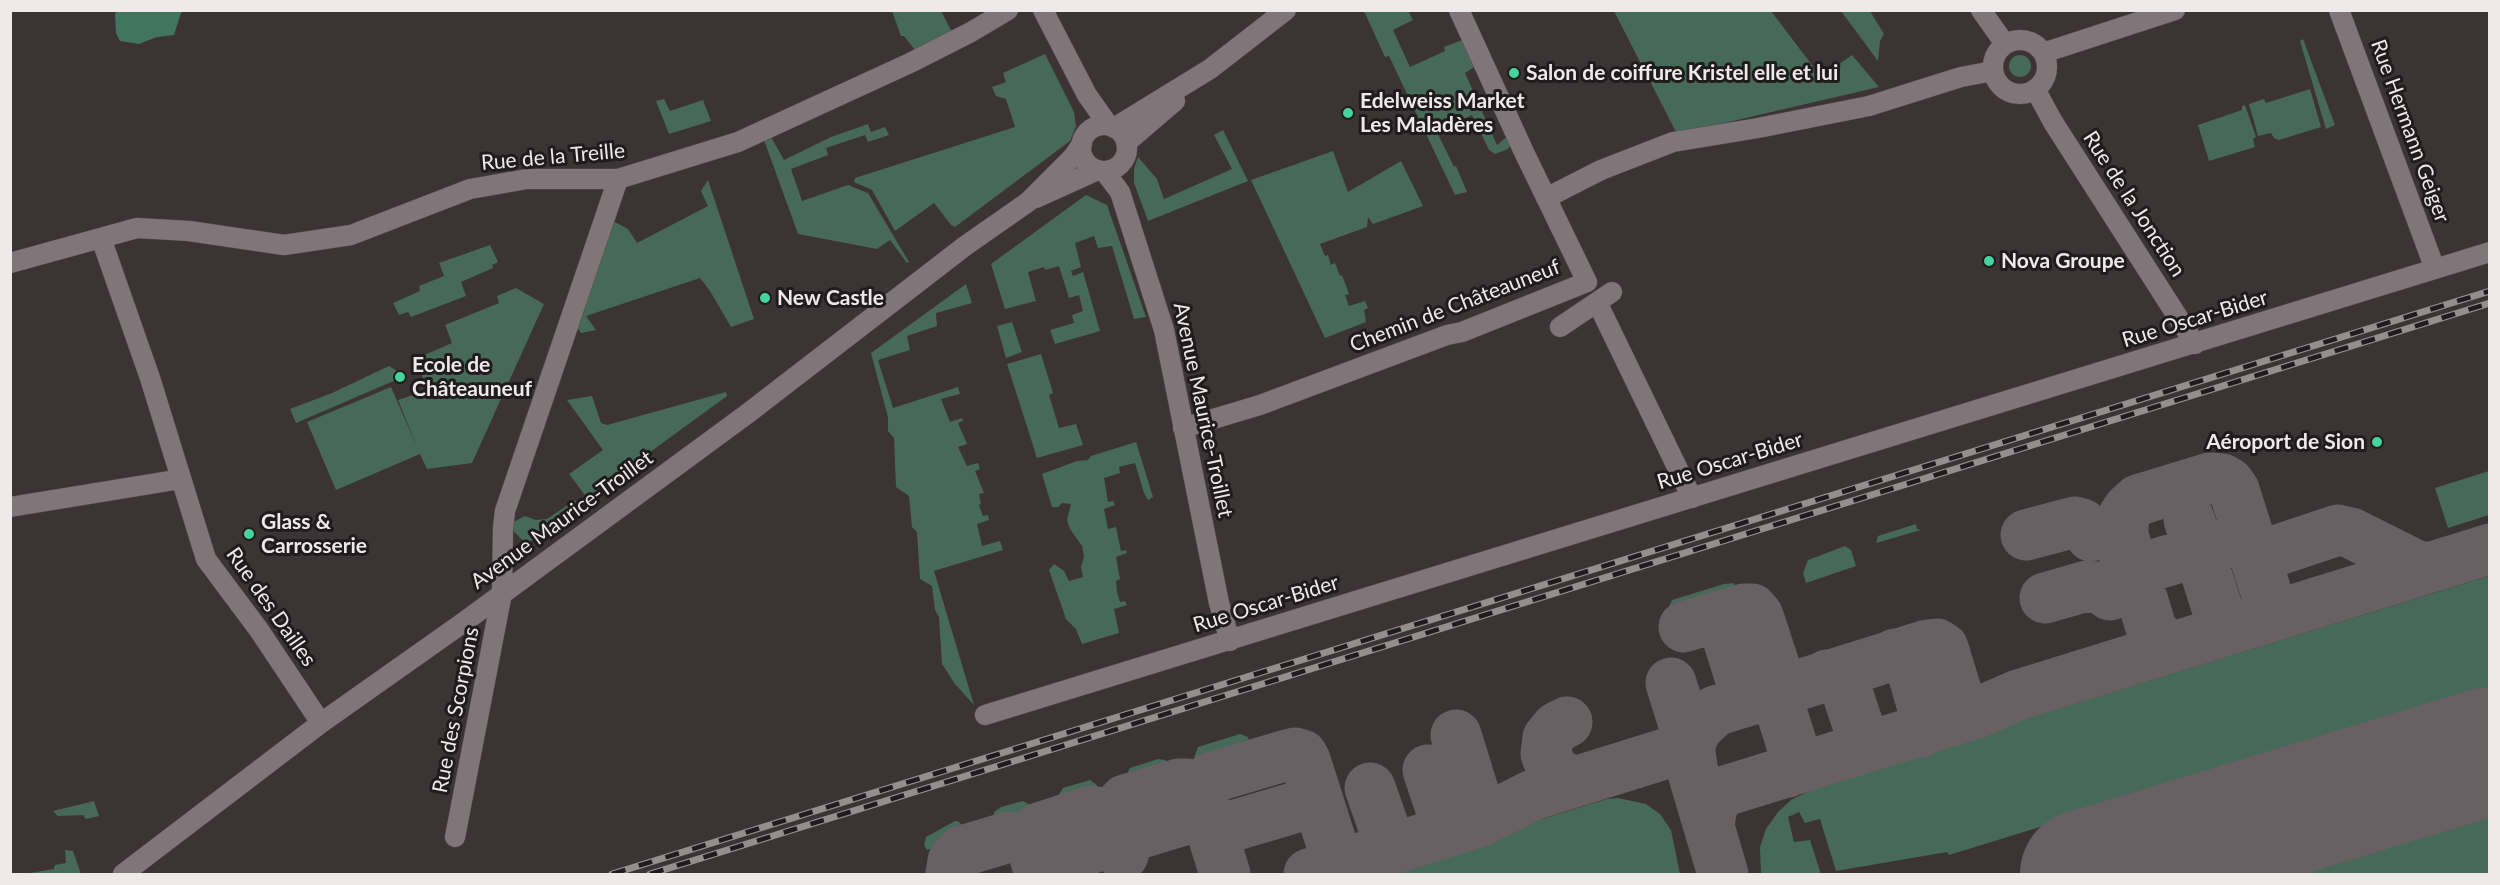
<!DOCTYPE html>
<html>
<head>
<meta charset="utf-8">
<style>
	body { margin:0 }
	#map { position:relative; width:2500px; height:885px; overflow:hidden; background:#3c3335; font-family:Lato,sans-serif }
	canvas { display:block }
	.frame { position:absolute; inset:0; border:12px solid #efe9ea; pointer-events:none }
</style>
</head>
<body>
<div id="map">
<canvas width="2500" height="885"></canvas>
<div class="frame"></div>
</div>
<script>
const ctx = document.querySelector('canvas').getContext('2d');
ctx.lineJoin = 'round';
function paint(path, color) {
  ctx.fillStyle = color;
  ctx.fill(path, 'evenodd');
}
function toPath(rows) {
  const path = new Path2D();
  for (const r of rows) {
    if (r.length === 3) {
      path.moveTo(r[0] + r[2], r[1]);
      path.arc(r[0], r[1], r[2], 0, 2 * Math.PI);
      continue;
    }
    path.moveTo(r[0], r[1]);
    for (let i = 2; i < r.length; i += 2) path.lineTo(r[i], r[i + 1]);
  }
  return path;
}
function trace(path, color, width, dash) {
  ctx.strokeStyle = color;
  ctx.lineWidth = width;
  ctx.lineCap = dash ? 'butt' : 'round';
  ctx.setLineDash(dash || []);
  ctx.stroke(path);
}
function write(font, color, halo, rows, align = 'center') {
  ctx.font = font + ' Lato,sans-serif';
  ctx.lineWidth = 6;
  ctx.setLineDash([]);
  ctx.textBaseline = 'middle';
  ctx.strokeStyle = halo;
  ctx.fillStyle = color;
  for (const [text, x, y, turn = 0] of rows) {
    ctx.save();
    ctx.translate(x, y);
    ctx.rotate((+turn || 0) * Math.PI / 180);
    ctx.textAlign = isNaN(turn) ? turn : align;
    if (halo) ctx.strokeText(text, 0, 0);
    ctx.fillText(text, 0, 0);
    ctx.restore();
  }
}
const green = toPath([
	[892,11,941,11,952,32,915,50,904,36,901,36],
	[1364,11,1408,11,1413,20,1393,30,1410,67,1445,51,1444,47,1462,40,1474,67,1465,73,1497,145,1508,136,1511,144,1508,149,1495,154,1489,150,1472,115,1437,132,1454,167,1456,166,1467,192,1455,195,1389,56,1385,57],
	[1614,11,1771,11,1821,77,1852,55,1879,87,1677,134],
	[1841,11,1870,11,1884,34,1880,41,1878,61],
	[2303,39,2335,125,2326,129,2300,41],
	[1045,54,1074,112,1076,126,1070,141,955,227,951,225,934,203,895,231,872,190,854,182,855,178,1015,127,1006,99,996,96,992,87,1006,82,1003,73],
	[2020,66,11],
	[2310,89,2321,127,2279,140,2274,138,2271,133,2258,136,2249,104,2264,99,2266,103],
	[664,99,670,111,703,100,711,121,669,134,656,101],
	[2245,105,2256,137,2253,139,2255,147,2209,161,2198,125,2242,110,2242,106],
	[868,124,871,132,885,127,889,135,868,142,865,135,826,148,828,155,791,169,802,201,848,185,868,193,909,262,907,263,890,240,877,249,798,234,764,140,771,137,784,160,831,137],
	[1223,130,1248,181,1148,221,1134,183,1134,169,1138,157,1157,179,1164,199,1232,169,1214,135],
	[1333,151,1348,192,1401,161,1423,206,1373,224,1368,217,1367,227,1320,244,1325,256,1328,255,1331,265,1335,263,1340,276,1342,275,1349,294,1345,295,1349,306,1365,301,1368,308,1364,310,1366,322,1325,338,1251,180],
	[708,180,754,319,731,327,710,291,700,278,586,316,596,330,581,333,576,326,611,220,628,229,637,243,708,206,701,191],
	[1086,195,1107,205,1146,317,1134,319,1112,246,1098,248,1094,236,1075,243,1081,267,1071,271,1073,276,1083,272,1100,331,1055,344,1050,330,1074,323,1072,315,1083,311,1079,295,1069,298,1059,266,1045,270,1044,267,1028,272,1036,301,1005,309,991,264],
	[490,245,498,262,492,265,493,268,461,282,466,296,411,317,408,312,399,315,393,303,420,291,419,286,444,276,439,263],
	[966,284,972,303,936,313,937,326,907,336,910,350,878,360,893,408,958,387,960,394,941,399,950,422,962,418,963,421,958,423,967,444,958,447,967,466,978,463,980,469,975,471,984,493,979,494,981,504,979,505,983,516,988,515,989,520,977,524,982,546,1000,541,1003,550,934,571,974,705,955,684,942,664,939,617,935,610,932,586,920,579,917,532,912,527,909,496,896,487,894,438,888,431,888,417,871,353],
	[516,288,544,304,472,463,427,469,420,454,336,490,307,422,391,387,418,449,398,400,428,390,415,359,452,343,445,325,499,303,497,296],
	[1012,322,1022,352,1006,358,997,326],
	[1041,354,1053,393,1049,395,1059,428,1076,424,1083,445,1037,458,1007,364],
	[389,366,405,376,296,423,290,409,332,393],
	[726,392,727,396,587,498,569,474,603,450,567,400,592,396,601,423,607,425],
	[1136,442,1153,497,1148,500,1144,493,1135,463,1119,467,1120,473,1104,478,1108,502,1113,501,1115,505,1104,509,1108,529,1116,527,1121,551,1126,550,1127,553,1116,557,1120,579,1116,581,1117,592,1120,602,1125,601,1127,605,1114,609,1119,633,1082,644,1076,629,1066,619,1049,570,1054,564,1064,571,1069,581,1083,577,1081,567,1084,557,1082,546,1070,529,1067,520,1071,504,1062,503,1058,507,1052,507,1042,474,1077,461,1088,460,1091,456],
	[2489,471,2489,515,2448,528,2435,488],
	[575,500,579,505,527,544,514,532,511,523,525,516,536,520,547,519],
	[1916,524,1917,529,1921,530,1876,543,1878,536],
	[1845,546,1851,550,1856,566,1806,583,1803,573,1808,560],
	[2489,576,2489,689,1949,855,1947,852,1836,871,1820,819,1805,823,1799,812,1788,817,1794,842,1810,840,1821,874,1761,874,1760,847,1766,829,1778,812,1791,800,1817,787,1879,764],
	[1734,583,1740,603,1676,623,1672,619,1668,609,1672,600,1724,584],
	[1240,734,1248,737,1250,746,1249,753,1199,768,1195,766,1194,758,1198,747],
	[1158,759,1165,760,1169,764,1172,776,1134,788,1130,786,1126,776,1130,768],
	[1090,780,1097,785,1097,799,1064,810,1060,808,1057,797,1063,788],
	[1618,798,1646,804,1660,814,1671,830,1680,874,1363,874,1607,799],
	[94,801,99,816,86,819,83,815,58,816,53,811],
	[1023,801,1035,808,1037,813,1035,819,1001,829,997,827,994,824,994,812,1001,807],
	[2489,810,2489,874,2298,874,2298,869],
	[955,821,958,821,965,828,964,838,927,850,924,845,926,837],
	[65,850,73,851,81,874,24,874,54,869,55,865,66,863]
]);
const forest = toPath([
	[119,11,119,10,184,11,181,13,174,35,157,37,139,44,120,41,116,33,115,13]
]);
const taxiway = toPath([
	[2189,519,2218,611,2226,621,2240,626],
	[2026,535,2075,522,2082,524,2091,536],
	[2260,573,2264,560,2269,553,2338,530,2351,533,2419,567,2432,567],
	[2045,598,2087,586,2101,588,2110,595,2117,579,2124,574,2232,541,2248,546,2254,555],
	[1710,619,1744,609,1752,609,1758,616,1778,677,1777,684,1772,692],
	[1684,627,1710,619,1719,621,1724,626,1744,690,1738,703],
	[2176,646,2164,643,2152,631,2123,535,2123,517,2129,508,2138,500,2210,478,2222,479,2229,483,2234,490,2267,595,2272,604,2288,611],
	[1895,654,1909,660,1926,718,1925,726,1920,732],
	[1827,675,1837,676,1843,680,1861,734,1861,743,1856,751],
	[1671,683,1688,738,1693,773,1723,874],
	[1764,695,1778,701,1791,742,1795,760,1788,772],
	[1567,722,1557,727,1548,738,1546,754,1552,769,1564,778,1578,781],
	[1456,735,1476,800,1484,811,1495,814],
	[1690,747,1693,735,1699,726,1715,711,1927,645,1937,644,1943,648,1961,707,1955,720],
	[1428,770,1445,821,1461,828],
	[1370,788,1388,839,1403,846],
	[1201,797,1203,785,1210,778,1287,755,1295,753,1302,755,1305,760,1333,848,1330,862,1322,870],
	[1112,822,1116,810,1125,800,1179,784,1187,784,1199,792,1201,797,1225,874],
	[1709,827,1711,811,1715,800,1725,791,1977,713,2018,695,2490,549],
	[1216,844,1219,835,1229,827,1307,804,1320,808],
	[2168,849,2187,851,2201,856,2231,874],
	[951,874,953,861,962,851,1009,837,1025,841,1032,848],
	[1040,874,1032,848,1034,836,1039,828,1091,811,1102,813,1112,822,1122,852],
	[1043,874,1054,860,1102,845,1115,848,1123,855,1127,842,1134,835,1190,818,1204,822,1212,830],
	[1309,874,1479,822,1533,795,1674,751,1693,735],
	[2249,874,2253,854,2260,840,2269,828,2291,811]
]);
const runway = toPath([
	[2084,874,2490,751]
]);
const minor = toPath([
	[1043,10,1087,95,1109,126],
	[1981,10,2005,44],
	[2339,10,2435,269],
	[2020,67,27],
	[2043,53,2175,10],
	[2035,89,2053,122,2195,344],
	[1104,148,23],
	[1114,128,1210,69,1286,10],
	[1126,143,1175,101],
	[1104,171,1120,192,1164,330,1219,603,1230,641],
	[1036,198,1098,170],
	[1546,198,1601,170,1673,142,1758,128,1869,106,1961,77,1993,71],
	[101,238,150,378,206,559,259,630,321,723],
	[10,263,137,228,189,231,284,245,351,235,470,189,527,179,618,179,738,142,910,63,971,32,1008,10],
	[1597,302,1692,498],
	[1560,327,1612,292],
	[1183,428,1260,405,1447,335,1462,332,1587,282,1523,150,1459,10],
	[10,507,181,479],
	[985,715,2490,252],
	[455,837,502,593,503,528,505,511,618,179],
	[123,874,321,723,464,622,747,414,965,246,1028,202,1073,157,1082,144]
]);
const rail = toPath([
	[612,874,2490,291],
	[650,874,2490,303]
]);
const markers = [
	[1514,73,6,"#45d49f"],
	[1348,113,6,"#45d49f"],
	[1989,261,6,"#45d49f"],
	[765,298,6,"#45d49f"],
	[400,377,6,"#45d49f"],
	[2377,442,6,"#45d49f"],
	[249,534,6,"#45d49f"]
];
const poiNames = [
	["Salon de coiffure Kristel elle et lui",1526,73],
	["Edelweiss Market",1360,101],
	["Les Maladères",1360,125],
	["Nova Groupe",2001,261],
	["New Castle",777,298],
	["Ecole de",412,365],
	["Châteauneuf",412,389],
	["Aéroport de Sion",2365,442,"right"],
	["Glass &",261,522],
	["Carrosserie",261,546]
];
const streetNames = [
	["Rue Hermann Geiger",2410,131,70],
	["Rue de la Treille",553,157,-5],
	["Rue de la Jonction",2134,204,57],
	["Chemin de Châteauneuf",1455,306,-21],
	["Rue Oscar-Bider",2195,319,-17],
	["Avenue Maurice-Troillet",1203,410,78],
	["Rue Oscar-Bider",1730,461,-17],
	["Avenue Maurice-Troillet",562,520,-36],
	["Rue Oscar-Bider",1266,604,-17],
	["Rue des Dailles",271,607,55],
	["Rue des Scorpions",456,710,-79]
];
paint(green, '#466959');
paint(forest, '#41755e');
trace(taxiway, '#686062', 51);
trace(runway, '#686062', 128);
trace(minor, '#585052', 21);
trace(minor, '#807578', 20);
trace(rail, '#958e8f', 7);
trace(rail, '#201c1d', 4.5, [14]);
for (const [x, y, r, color] of markers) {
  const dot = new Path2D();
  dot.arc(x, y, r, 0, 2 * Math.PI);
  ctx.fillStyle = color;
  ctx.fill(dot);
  trace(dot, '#201c1d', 2);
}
write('bold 21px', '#efe9ea', '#201c1d', poiNames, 'left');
write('21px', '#efe9ea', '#201c1d', streetNames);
</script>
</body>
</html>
